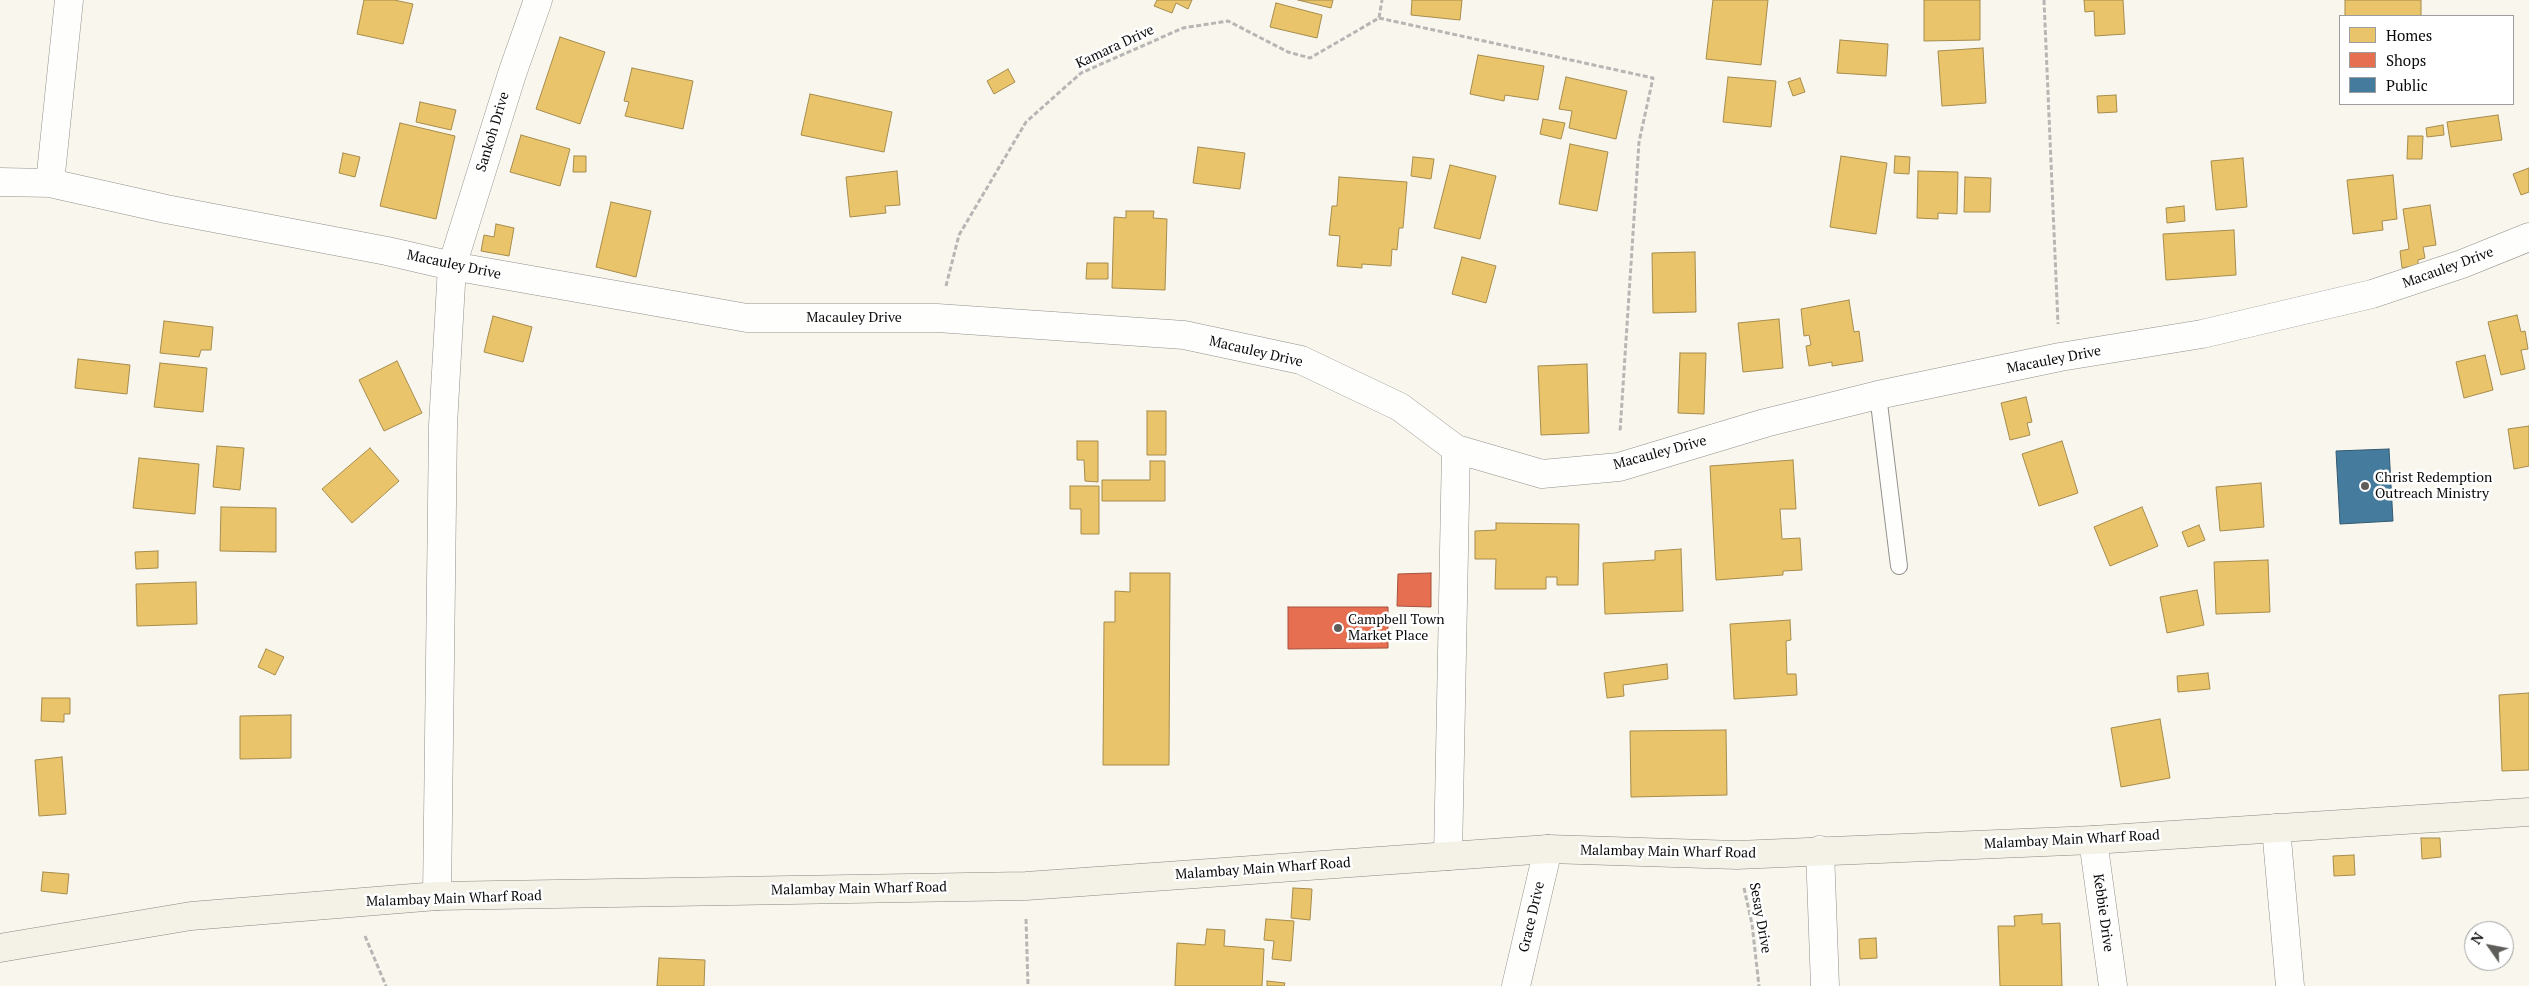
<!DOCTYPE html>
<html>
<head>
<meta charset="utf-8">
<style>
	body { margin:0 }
	#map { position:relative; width:2529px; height:986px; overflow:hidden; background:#f9f6ed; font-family:"PT Serif",serif }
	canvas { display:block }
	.legend { position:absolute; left:2339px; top:15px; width:175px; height:90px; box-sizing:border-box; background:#fff; border:1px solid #9d9d9d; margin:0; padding:6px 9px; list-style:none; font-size:15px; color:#0a0a0a }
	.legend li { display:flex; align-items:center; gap:10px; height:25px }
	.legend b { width:25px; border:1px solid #9d9d9d }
	.north { position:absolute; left:2464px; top:921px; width:50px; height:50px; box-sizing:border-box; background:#fff; border:1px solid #9d9d9d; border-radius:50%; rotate:303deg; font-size:14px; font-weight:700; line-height:20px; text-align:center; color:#0a0a0a }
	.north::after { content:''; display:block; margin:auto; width:18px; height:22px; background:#5e5d59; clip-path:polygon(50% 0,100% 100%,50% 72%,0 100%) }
</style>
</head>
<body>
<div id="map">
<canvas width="2529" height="986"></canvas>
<ul class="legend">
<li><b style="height:14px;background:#e9c46a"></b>Homes</li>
<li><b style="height:14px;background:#e76f51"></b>Shops</li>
<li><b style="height:14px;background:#457b9d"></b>Public</li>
</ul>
<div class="north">N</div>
</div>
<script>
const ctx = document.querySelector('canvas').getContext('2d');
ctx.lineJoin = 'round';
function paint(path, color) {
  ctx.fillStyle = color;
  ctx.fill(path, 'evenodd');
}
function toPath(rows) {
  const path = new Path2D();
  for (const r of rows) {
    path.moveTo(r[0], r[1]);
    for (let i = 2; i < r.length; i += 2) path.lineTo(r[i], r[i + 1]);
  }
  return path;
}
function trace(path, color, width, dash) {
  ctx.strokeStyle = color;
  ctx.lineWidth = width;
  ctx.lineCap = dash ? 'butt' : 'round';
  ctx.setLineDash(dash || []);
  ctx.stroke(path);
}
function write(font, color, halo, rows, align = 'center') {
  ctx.font = font + ' "PT Serif",serif';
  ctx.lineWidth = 5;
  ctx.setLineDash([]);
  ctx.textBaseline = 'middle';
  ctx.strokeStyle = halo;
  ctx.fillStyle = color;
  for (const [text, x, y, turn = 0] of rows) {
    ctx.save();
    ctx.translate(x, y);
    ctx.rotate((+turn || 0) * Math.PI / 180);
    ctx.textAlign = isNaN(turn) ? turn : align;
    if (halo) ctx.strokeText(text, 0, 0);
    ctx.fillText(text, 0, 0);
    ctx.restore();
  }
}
const homes = toPath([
	[364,0,394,0,413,4,403,44,357,34,364,0],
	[1157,0,1192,0,1188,9,1176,3,1172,13,1154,6,1157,0],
	[1298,0,1333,0,1331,8,1298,0],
	[1412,0,1462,0,1460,20,1411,15,1412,0],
	[1713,0,1768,0,1761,65,1706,59,1713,0],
	[1924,0,1980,0,1980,40,1924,41,1924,0],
	[2084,0,2123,0,2125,34,2095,36,2094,11,2085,12,2084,0],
	[2345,0,2421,0,2421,16,2345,16,2345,0],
	[1276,3,1322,15,1317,38,1270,27,1276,3],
	[560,37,605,52,580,124,536,109,560,37],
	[1840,40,1888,44,1886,76,1837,73,1840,40],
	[1983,48,1986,103,1942,106,1938,51,1983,48],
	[1478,55,1544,66,1538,100,1505,95,1504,101,1470,94,1478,55],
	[632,68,693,81,683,129,625,116,629,102,624,101,632,68],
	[1008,69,1015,82,994,94,987,81,1008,69],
	[1566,77,1627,91,1616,139,1569,128,1572,111,1559,109,1566,77],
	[1728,77,1776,81,1771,127,1723,122,1728,77],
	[1800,78,1805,92,1793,96,1788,82,1800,78],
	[810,94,892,112,884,152,801,135,810,94],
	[2116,95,2117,112,2098,113,2097,96,2116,95],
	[420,102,456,110,451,130,416,122,420,102],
	[2498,115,2502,140,2451,147,2447,122,2498,115],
	[1543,119,1565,123,1561,139,1540,134,1543,119],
	[400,123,455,136,436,219,380,206,400,123],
	[2443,125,2444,135,2427,137,2426,128,2443,125],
	[521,135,570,149,560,186,510,172,521,135],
	[2408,136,2423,136,2422,159,2407,159,2408,136],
	[1570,144,1608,152,1597,211,1559,204,1570,144],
	[1198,147,1245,153,1240,189,1193,183,1198,147],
	[343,153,360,157,355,177,339,173,343,153],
	[574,156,586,156,586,172,573,172,574,156],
	[1841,156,1887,163,1876,234,1830,227,1841,156],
	[1895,156,1910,157,1909,174,1894,173,1895,156],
	[1413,157,1434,159,1431,179,1411,176,1413,157],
	[2243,158,2247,207,2216,210,2211,161,2243,158],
	[1450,165,1496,176,1480,239,1434,228,1450,165],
	[2529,168,2529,192,2521,195,2513,174,2529,168],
	[897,171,900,205,885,206,886,213,850,217,846,177,897,171],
	[1918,171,1958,172,1957,214,1938,213,1938,219,1917,218,1918,171],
	[2393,175,2397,219,2382,221,2383,230,2353,234,2347,180,2393,175],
	[1339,177,1407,182,1403,228,1399,228,1397,250,1392,249,1391,266,1362,264,1362,268,1337,266,1340,236,1329,235,1332,206,1337,206,1339,177],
	[1965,177,1991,178,1990,212,1964,212,1965,177],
	[611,202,651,211,636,277,596,267,611,202],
	[2430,205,2436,245,2423,247,2425,258,2418,260,2418,265,2402,268,2400,251,2409,249,2403,209,2430,205],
	[2184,206,2185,221,2167,223,2166,208,2184,206],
	[1126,211,1154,211,1153,218,1167,219,1165,290,1112,288,1114,217,1126,218,1126,211],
	[496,224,514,228,509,256,481,251,484,235,494,237,496,224],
	[2234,230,2236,275,2166,280,2163,234,2234,230],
	[1695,252,1696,312,1653,313,1652,253,1695,252],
	[1462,257,1496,266,1486,303,1452,294,1462,257],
	[1087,263,1108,263,1108,279,1086,279,1087,263],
	[1849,300,1854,332,1859,331,1863,361,1832,366,1832,362,1809,366,1806,346,1811,345,1809,335,1804,336,1801,309,1849,300],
	[2517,315,2521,332,2525,331,2528,349,2521,350,2525,369,2501,375,2488,322,2517,315],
	[493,316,532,327,523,362,484,352,493,316],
	[1779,319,1783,368,1743,372,1738,323,1779,319],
	[164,321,213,327,211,350,201,350,199,357,160,353,164,321],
	[1680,353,1706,353,1704,414,1678,413,1680,353],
	[2485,355,2493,390,2464,398,2456,362,2485,355],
	[78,359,130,365,127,394,75,388,78,359],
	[397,361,422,413,384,431,359,380,397,361],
	[160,363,207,368,203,412,154,407,160,363],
	[1587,364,1589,433,1541,435,1538,366,1587,364],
	[2026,397,2032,422,2027,423,2030,435,2010,440,2001,403,2026,397],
	[1147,411,1166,411,1166,455,1147,455,1147,411],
	[2529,426,2529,466,2514,469,2508,429,2529,426],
	[1077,441,1098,441,1098,482,1085,481,1084,460,1077,460,1077,441],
	[2062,441,2078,493,2039,506,2022,454,2062,441],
	[217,446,244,448,240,490,213,487,217,446],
	[370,448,399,481,352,523,322,489,370,448],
	[139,458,199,464,195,514,133,508,139,458],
	[1793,460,1796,509,1780,509,1782,539,1800,538,1802,570,1783,571,1783,575,1716,580,1710,466,1793,460],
	[1150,461,1165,461,1165,501,1102,501,1102,480,1150,480,1150,461],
	[2261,483,2264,527,2220,531,2216,487,2261,483],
	[1070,486,1099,486,1099,534,1081,534,1081,509,1070,509,1070,486],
	[221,507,276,508,276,552,220,551,221,507],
	[2142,507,2158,546,2110,566,2094,527,2142,507],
	[1496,523,1579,524,1578,585,1557,585,1557,577,1546,577,1546,589,1495,589,1496,559,1475,559,1475,531,1496,530,1496,523],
	[2199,525,2205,540,2188,547,2182,532,2199,525],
	[1681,549,1683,611,1605,614,1603,563,1655,560,1655,551,1681,549],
	[158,551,158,568,136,569,135,552,158,551],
	[2268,560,2270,612,2216,614,2214,562,2268,560],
	[1130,573,1170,573,1169,765,1103,765,1104,622,1115,622,1115,591,1130,592,1130,573],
	[196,582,197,624,137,626,136,584,196,582],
	[2197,590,2204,625,2167,633,2160,597,2197,590],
	[1790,620,1791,640,1786,641,1787,674,1796,674,1797,695,1734,699,1730,624,1790,620],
	[266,649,284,657,275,675,258,667,266,649],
	[1667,664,1668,679,1623,685,1624,696,1607,698,1604,673,1667,664],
	[2208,673,2210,689,2178,692,2177,676,2208,673],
	[2529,693,2529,770,2502,771,2499,695,2529,693],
	[42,698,70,698,70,714,64,714,64,722,41,721,42,698],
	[291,715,291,758,240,759,240,716,291,715],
	[2160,719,2170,778,2121,787,2111,728,2160,719],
	[1726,730,1727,795,1631,797,1630,731,1726,730],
	[62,757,66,814,39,816,35,760,62,757],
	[2421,838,2440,838,2441,857,2422,859,2421,838],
	[2354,855,2355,875,2334,876,2333,856,2354,855],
	[43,872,69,874,67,894,41,891,43,872],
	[1293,888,1312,889,1310,920,1291,918,1293,888],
	[2042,914,2042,924,2060,923,2062,986,2000,986,1998,926,2015,926,2014,916,2042,914],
	[1266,919,1294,921,1291,961,1272,959,1274,941,1264,940,1266,919],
	[1207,929,1225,930,1224,946,1264,949,1262,986,1175,986,1177,943,1205,945,1207,929],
	[1876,938,1877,958,1860,959,1859,939,1876,938],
	[659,958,705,960,704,986,657,986,659,958],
	[1267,981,1285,983,1284,986,1267,986,1267,981]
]);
const shops = toPath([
	[1431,573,1431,607,1397,606,1398,574,1431,573],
	[1288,607,1388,607,1388,648,1288,649,1288,607]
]);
const public = toPath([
	[2389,449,2393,521,2340,524,2336,451,2389,449]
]);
const path = toPath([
	[2044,0,2058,324],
	[1379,18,1653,78,1639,142,1620,432],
	[946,286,959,235,1026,122,1081,73,1183,28,1228,21,1288,52,1310,58,1379,18,1382,0],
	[1744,888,1752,924,1759,986],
	[1026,919,1028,986],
	[365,936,386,986]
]);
const lane = toPath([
	[1878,395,1899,566]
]);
const street = toPath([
	[0,182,50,183,166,209,387,251,452,266,747,318,937,318,1184,335,1301,360,1400,407,1456,449,1542,474,1619,467,1765,423,1878,395,2060,357,2202,334,2372,294,2462,264,2529,237],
	[50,183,69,0],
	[2276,828,2290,986],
	[2093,840,2113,986],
	[1820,850,1825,986],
	[1448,856,1456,449],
	[437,896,443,425,452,266,512,74,538,0],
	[1516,986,1548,849]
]);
const secondary = toPath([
	[0,948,191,916,437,896,1026,886,1548,849,1737,855,2093,840,2529,812]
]);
const markers = [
	[2365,486,5,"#5e5d59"],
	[1338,628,5,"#5e5d59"]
];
const streetNames = [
	["Kamara Drive",1115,47,-25],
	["Sankoh Drive",493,132,-73],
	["Macauley Drive",454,265,12],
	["Macauley Drive",2448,268,-20],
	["Macauley Drive",854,318],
	["Macauley Drive",1256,352,13],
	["Macauley Drive",2054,360,-11],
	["Macauley Drive",1660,453,-15],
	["Malambay Main Wharf Road",2072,840,-3],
	["Malambay Main Wharf Road",1668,852,1],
	["Malambay Main Wharf Road",1263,869,-4],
	["Malambay Main Wharf Road",859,889,-1],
	["Malambay Main Wharf Road",454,899,-2],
	["Kebbie Drive",2103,913,82],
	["Grace Drive",1532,917,-77],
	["Sesay Drive",1760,918,80]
];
const poiNames = [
	["Christ Redemption",2375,478],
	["Outreach Ministry",2375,494],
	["Campbell Town",1348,620],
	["Market Place",1348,636]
];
paint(homes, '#e9c46a');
trace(homes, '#a68c4d', 1);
paint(shops, '#e76f51');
trace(shops, '#a5513c', 1);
paint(public, '#457b9d');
trace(public, '#335971', 1);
trace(lane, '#92908c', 18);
trace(street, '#92908c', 29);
trace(secondary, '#888783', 29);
trace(path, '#b7b6b5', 3, [5, 2.5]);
trace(lane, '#fefefc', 16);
trace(street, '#fefefc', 28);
trace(secondary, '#f4f2e7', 28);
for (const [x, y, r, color] of markers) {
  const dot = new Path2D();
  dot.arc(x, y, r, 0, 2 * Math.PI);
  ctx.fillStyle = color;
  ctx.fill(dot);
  trace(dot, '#fff', 2);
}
write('14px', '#0a0a0a', '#fff', streetNames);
write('14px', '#0a0a0a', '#fff', poiNames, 'left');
</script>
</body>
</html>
